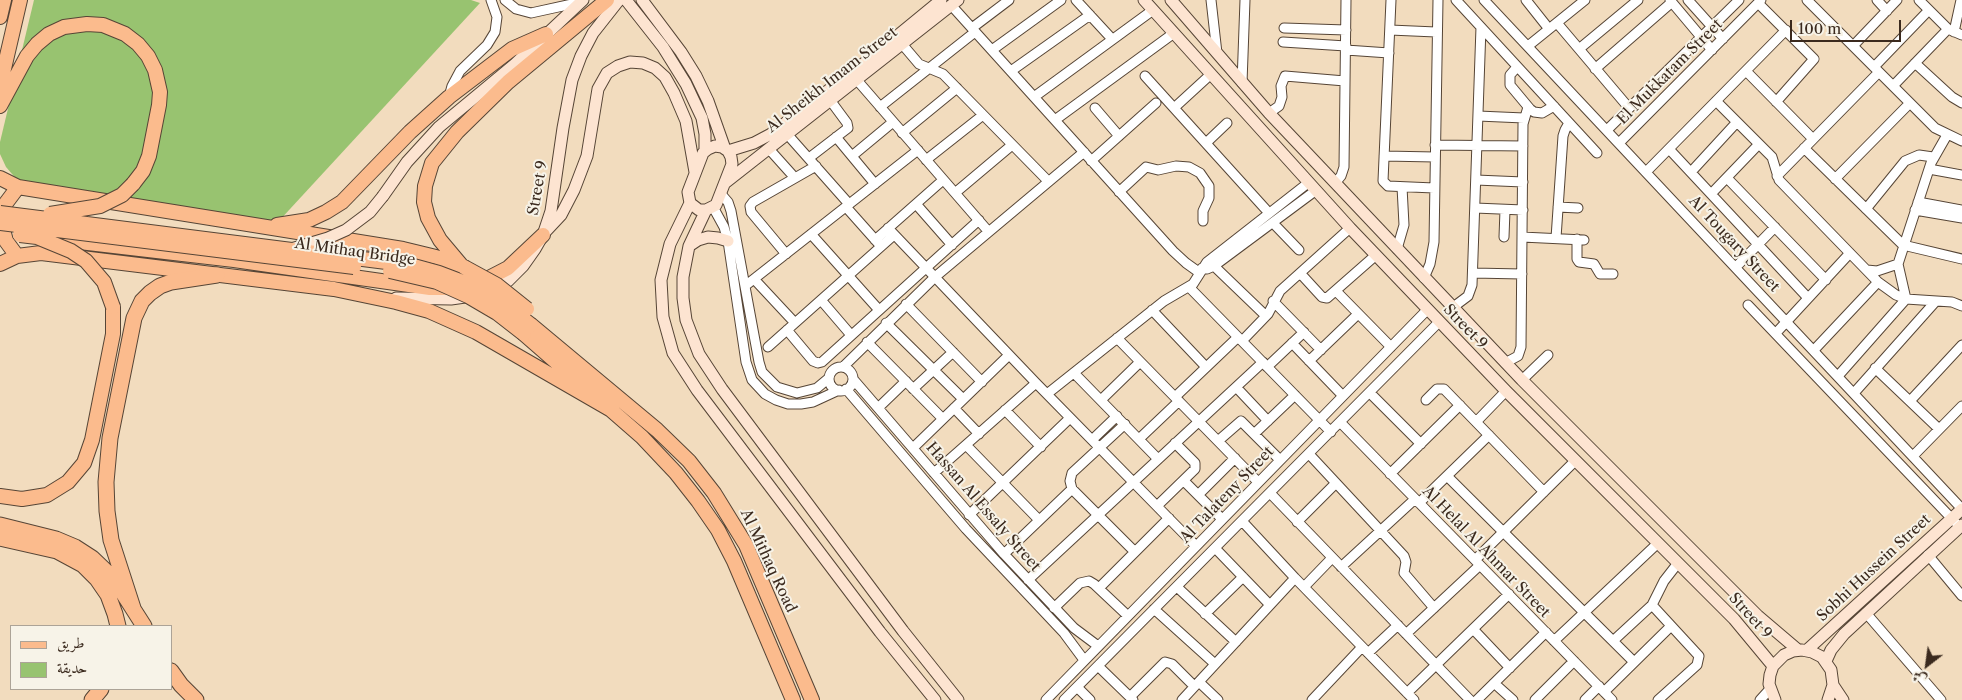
<!DOCTYPE html>
<html>
<head>
<meta charset="utf-8">
<style>
	body { margin:0 }
	#map { position:relative; width:1962px; height:700px; overflow:hidden; background:#f2dcbe; font-family:"Libre Caslon Text",Amiri,serif }
	canvas { display:block }
	.legend { position:absolute; left:10px; top:625px; width:162px; height:65px; box-sizing:border-box; background:#f7f3e8; border:1px solid #aca397; margin:0; padding:6px 9px; list-style:none; font-size:15px; color:#3b2a1e }
	.legend li { display:flex; align-items:center; gap:10px; height:25px }
	.legend b { width:25px; border:1px solid #aca397 }
	.north { position:absolute; left:1902px; top:640px; width:50px; height:50px; -webkit-text-stroke:4px #f7f3e8; paint-order:stroke; rotate:210deg; font-size:14px; font-weight:700; line-height:20px; text-align:center; color:#3b2a1e }
	.north::after { content:''; display:block; margin:auto; width:18px; height:22px; background:#3b2a1e; clip-path:polygon(50% 0,100% 100%,50% 72%,0 100%) }
	.scale { position:absolute; left:1790px; top:20px; width:111px; height:22px; box-sizing:border-box; border:2px solid #3b2a1e; border-top:0; padding-left:6px; font-size:15px; line-height:18px; white-space:nowrap; color:#3b2a1e; -webkit-text-stroke:4px #f7f3e8; paint-order:stroke }
</style>
</head>
<body>
<div id="map">
<canvas width="1962" height="700"></canvas>
<ul class="legend">
<li><b style="height:6px;background:#fbbb8d"></b>طريق</li>
<li><b style="height:14px;background:#98c370"></b>حديقة</li>
</ul>
<div class="north">ش</div>
<div class="scale">100 m</div>
</div>
<script>
const ctx = document.querySelector('canvas').getContext('2d');
ctx.lineJoin = 'round';
function paint(path, color) {
  ctx.fillStyle = color;
  ctx.fill(path, 'evenodd');
}
function toPath(rows) {
  const path = new Path2D();
  for (const r of rows) {
    if (r.length === 3) {
      path.moveTo(r[0] + r[2], r[1]);
      path.arc(r[0], r[1], r[2], 0, 2 * Math.PI);
      continue;
    }
    path.moveTo(r[0], r[1]);
    for (let i = 2; i < r.length; i += 2) path.lineTo(r[i], r[i + 1]);
  }
  return path;
}
function trace(path, color, width, dash) {
  ctx.strokeStyle = color;
  ctx.lineWidth = width;
  ctx.lineCap = dash ? 'butt' : 'round';
  ctx.setLineDash(dash || []);
  ctx.stroke(path);
}
function write(font, color, halo, rows, align = 'center') {
  ctx.font = font + ' "Libre Caslon Text",serif';
  ctx.lineWidth = 4;
  ctx.setLineDash([]);
  ctx.textBaseline = 'middle';
  ctx.strokeStyle = halo;
  ctx.fillStyle = color;
  for (const [text, x, y, turn = 0] of rows) {
    ctx.save();
    ctx.translate(x, y);
    ctx.rotate((+turn || 0) * Math.PI / 180);
    ctx.textAlign = isNaN(turn) ? turn : align;
    if (halo) ctx.strokeText(text, 0, 0);
    ctx.fillText(text, 0, 0);
    ctx.restore();
  }
}
const green = toPath([
	[34,0,471,0,480,3,278,222,25,189,6,167,0,154,0,142]
]);
const street = toPath([
	[505,0,516,9,531,13,581,2],
	[1076,0,1112,39],
	[1211,0,1217,53],
	[1391,0,1383,181,1388,186,1434,188],
	[1456,0,1597,153],
	[1484,0,1962,509],
	[1526,0,1549,29],
	[1670,0,1712,50],
	[1688,0,1723,39],
	[1807,0,1935,128,1962,141],
	[1877,0,1887,11],
	[1919,0,1948,29,1962,35],
	[1758,3,1814,59,1776,102],
	[951,5,1173,251,1186,263,1200,273],
	[1557,23,1629,108],
	[972,28,1009,0],
	[1284,28,1346,30],
	[1390,30,1436,32],
	[1954,32,1961,0],
	[1283,42,1346,46],
	[902,44,919,64,943,74,1048,181],
	[1528,46,1585,0],
	[1853,46,1897,0],
	[1579,49,1638,0],
	[992,50,1061,0],
	[1346,50,1389,53],
	[1915,63,1952,97,1962,103],
	[1517,67,1510,75,1510,85,1530,109,1534,112,1542,113,1554,106],
	[1874,67,1929,10],
	[1595,69,1672,2],
	[1011,71,1090,15],
	[1746,71,1813,139],
	[1145,76,1269,213],
	[856,79,988,231],
	[1242,83,1245,0],
	[1893,86,1948,29],
	[449,97,452,86,460,71,487,45,495,32,497,17,491,0],
	[1034,97,1153,10],
	[1716,101,1772,157,1779,180,1878,282,1896,295,1906,299,1952,302,1962,306],
	[880,107,975,32],
	[1095,108,1119,136],
	[1174,108,1210,75],
	[1269,113,1279,106,1282,97,1281,86,1285,76,1345,81],
	[1478,116,1524,118],
	[1055,120,1174,33],
	[1607,130,1739,0],
	[902,133,957,88],
	[787,134,849,204],
	[836,137,875,184],
	[1206,143,1227,123],
	[1619,143,1761,0],
	[1435,145,1523,146],
	[1804,148,1903,245,1962,259],
	[769,149,795,178],
	[1669,149,1808,298],
	[852,156,893,122],
	[1384,156,1435,157],
	[809,158,848,128,847,123,830,100],
	[926,160,983,115],
	[1091,161,1156,103],
	[1929,169,1962,175],
	[1646,172,1786,30],
	[1691,172,1737,122],
	[1777,176,1879,72],
	[1727,178,1826,280],
	[1835,179,1910,103],
	[1476,180,1523,182],
	[1335,183,1341,176,1344,167,1346,0],
	[1119,192,1146,167,1158,170,1176,166,1189,167,1200,173,1209,186,1209,198,1203,211,1203,221],
	[955,193,1012,145],
	[721,194,728,202,731,211,759,362,762,372,777,387,797,393,817,388,829,378],
	[1711,194,1759,144],
	[1918,202,1962,210],
	[916,204,952,245],
	[713,207,724,227,728,241,746,362,752,380,765,394,776,400,788,404,801,404,813,402,839,390],
	[846,207,878,243],
	[1558,207,1578,208],
	[1475,208,1523,210],
	[1866,209,1905,161,1919,155,1933,157],
	[1915,210,1962,218],
	[1273,223,1299,250],
	[888,228,1036,383,1196,546],
	[811,234,879,310],
	[1504,237,1505,210],
	[1522,237,1584,240],
	[1556,238,1563,136,1565,130,1569,123],
	[1577,239,1577,259,1579,262,1594,264,1600,274,1613,274],
	[875,240,943,180],
	[1397,249,1404,225,1402,187],
	[786,254,751,212,750,206,753,202,816,166],
	[1214,266,1266,316],
	[1736,267,1775,227],
	[1202,268,1207,269,1214,266,1315,191],
	[1867,270,1877,271,1898,264],
	[1300,273,1322,297,1327,298,1376,255],
	[1473,273,1522,274],
	[1424,278,1430,264,1434,242,1438,0],
	[754,279,795,323],
	[745,286,918,150],
	[1189,287,1331,432],
	[1336,291,1391,347],
	[821,300,851,335],
	[1273,301,1321,350],
	[906,304,982,382],
	[1748,305,1955,522],
	[1452,308,1468,296,1472,285,1481,27],
	[1152,310,1206,367],
	[886,323,963,399],
	[787,330,813,361,818,363,822,362,979,220],
	[1776,333,1850,253],
	[1117,338,1258,482],
	[1242,341,1268,314,1280,291,1350,228],
	[867,342,943,419],
	[1292,343,1343,396],
	[768,347,894,235],
	[1814,350,1878,282],
	[1309,361,1358,314],
	[1505,363,1518,356,1521,347,1523,124,1528,107],
	[843,367,935,277,1084,152],
	[1267,367,1304,332],
	[841,379,12],
	[1875,368,1939,429],
	[1074,373,1158,459],
	[1838,376,1906,299,1898,264,1931,163,1947,135],
	[853,379,1004,554,1074,628,1098,646],
	[1522,380,1548,355],
	[1236,387,1268,421],
	[846,389,966,529,1064,633,1084,660],
	[913,389,953,352],
	[1370,393,1421,444],
	[1854,393,1936,301],
	[1047,394,1164,301,1193,284,1207,262,1308,183],
	[1175,397,1238,337],
	[1101,400,1140,362],
	[1426,400,1437,389,1444,389,1544,492],
	[1910,401,1962,345],
	[878,408,906,381],
	[954,408,979,434],
	[1005,410,1041,447],
	[1340,422,1612,700],
	[1476,422,1506,391],
	[1125,424,1072,473,1070,481,1072,489,1135,552],
	[1254,434,1295,395],
	[1139,439,1179,401],
	[1092,440,1117,416],
	[1218,441,1241,421,1280,460],
	[966,445,1039,520],
	[913,448,1009,355],
	[1309,454,1404,556,1406,562,1404,573,1434,608],
	[1913,456,1962,406],
	[934,473,1036,383],
	[1390,474,1460,405],
	[1447,476,1634,662],
	[1184,481,1222,519],
	[1270,493,1470,700],
	[1198,495,1235,458],
	[1419,503,1489,435],
	[1157,506,1195,469,1195,463,1175,443],
	[969,515,1070,418],
	[1242,521,1295,578,1414,700],
	[1297,522,1336,483],
	[1215,548,1270,605],
	[1004,554,1072,489],
	[1928,555,1962,596],
	[1475,560,1575,461],
	[1341,567,1415,499],
	[1028,580,1263,362],
	[1177,587,1236,642],
	[1304,587,1332,558],
	[1099,588,1169,518],
	[1652,605,1699,656,1697,665,1658,700],
	[1054,608,1080,583,1089,581,1094,584,1128,616],
	[1154,609,1215,664],
	[1866,613,1941,700],
	[1205,614,1243,577],
	[1473,629,1510,668],
	[1406,634,1480,565],
	[1554,641,1658,543],
	[1613,641,1652,605,1664,581,1678,563],
	[1368,653,1398,625],
	[1098,666,1133,700],
	[1199,682,1218,700],
	[1494,683,1513,700],
	[1077,687,1090,700],
	[1604,692,1671,626],
	[1407,693,1509,594],
	[1130,697,1165,662,1172,664,1194,686],
	[1046,700,1427,310],
	[1064,700,1439,322],
	[1182,700,1295,578],
	[1312,700,1362,647],
	[1477,700,1546,632],
	[1535,700,1574,661],
	[1585,700,1599,686],
	[1760,700,1770,689]
]);
const secondary = toPath([
	[626,0,663,47,686,84,702,118,705,134,705,151],
	[642,0,681,52,696,76,708,101,725,149],
	[1144,0,1350,228,1506,391,1734,619,1773,666],
	[1171,0,1269,113,1522,380,1758,616,1798,650],
	[715,146,722,147,728,151,731,157,732,164,716,205,706,210,699,210,690,203,688,192,703,153,708,149,715,146],
	[728,151,754,143,771,134,863,64,941,0],
	[725,183,958,0],
	[383,196,407,162,439,127,515,64,583,0],
	[690,203,670,244,661,280,663,317,673,353,697,390,880,632,935,700],
	[706,210,689,246,683,277,683,298,686,320,699,354,722,389,903,631,958,700],
	[546,231,561,215,574,190,587,156,598,89,607,73,618,66,630,62,643,63,655,68,665,77,674,93,686,121,695,172],
	[689,246,698,240,708,237,718,238,728,241],
	[492,289,508,281,523,266,535,249,543,235,551,211,563,128,572,80,581,56,593,33,619,0],
	[396,298,451,299,472,296],
	[1807,650,1962,509],
	[1826,661,1831,650,1844,634,1962,525],
	[1833,685,1843,700],
	[1775,700,1769,684,1770,675,1773,666,1784,655,1793,651,1802,650,1812,652,1822,657,1831,670,1833,685,1828,700]
]);
const primary = toPath([
	[0,17,4,0],
	[0,86,20,0],
	[0,106,27,56,37,44,49,34,64,27,87,24,103,25,125,34,138,44,148,56,155,70,160,92,159,105,149,156,143,171,133,184],
	[0,178,18,187,403,249,436,257,464,267],
	[277,225,309,220,326,212,342,202,410,132,449,97,512,49,546,34],
	[45,238,234,260,430,288,451,288],
	[17,256,6,241,1,222,6,203,18,187],
	[0,264,17,256,41,253,334,289,396,302,429,311,476,332,613,411],
	[461,265,440,240,428,218,424,202,425,186,432,163,457,132,508,82,607,0],
	[479,283,508,268,543,235],
	[531,325,657,430,689,461,714,493,746,545,812,700],
	[524,334,642,437,676,473,698,501,718,530,734,561,793,700],
	[0,496,22,499,47,495,68,482,84,463,92,440,113,334,113,307]
]);
const highway = toPath([
	[0,525,56,539,75,547,92,558,114,579,144,626],
	[0,538,57,551,83,565,97,579,108,595,115,614,118,626],
	[133,608,111,540,107,511,106,482,110,438,134,318,142,301,150,293,160,286,171,282,217,275],
	[171,671,181,685,196,700],
	[92,700,101,689]
]);
const secondaryBridge = toPath([
	[291,249,328,238,346,230,370,212,383,196]
]);
const primaryBridge = toPath([
	[0,213,410,265,439,273,468,284,507,306,531,325],
	[50,214,100,206,122,195,133,184],
	[0,223,354,267],
	[20,235,37,237,71,251,86,261,104,282,113,307],
	[464,267,497,285,527,309],
	[390,271,437,282,468,296,497,313,524,334]
]);
const streetNames = [
	["El Mukkatam Street",1670,72,-45],
	["Al Sheikh Imam Street",832,80,-38],
	["Street 9",538,188,-80],
	["Al Tougary Street",1734,244,47],
	["Al Mithaq Bridge",355,252,8],
	["Street 9",1465,327,46],
	["Al Talateny Street",1227,495,-46],
	["Hassan Al Essaly Street",983,507,49],
	["Al Helal Al Ahmar Street",1486,552,46],
	["Al Mithaq Road",768,561,65],
	["Sobhi Hussein Street",1874,568,-43],
	["Street 9",1750,616,48]
];
paint(green, '#98c370');
trace(street, '#564536', 11);
trace(secondary, '#564536', 13);
trace(primary, '#564536', 16);
trace(highway, '#564536', 17);
trace(street, '#fff', 9);
trace(secondary, '#fde4d1', 11);
trace(primary, '#fbbb8d', 14);
trace(highway, '#fbbb8d', 15);
trace(secondaryBridge, '#564536', 13, []);
trace(primaryBridge, '#564536', 16, []);
trace(secondaryBridge, '#fde4d1', 11);
trace(primaryBridge, '#fbbb8d', 14);
write('15px', '#3b2a1e', '#f7f3e8', streetNames);
</script>
</body>
</html>
